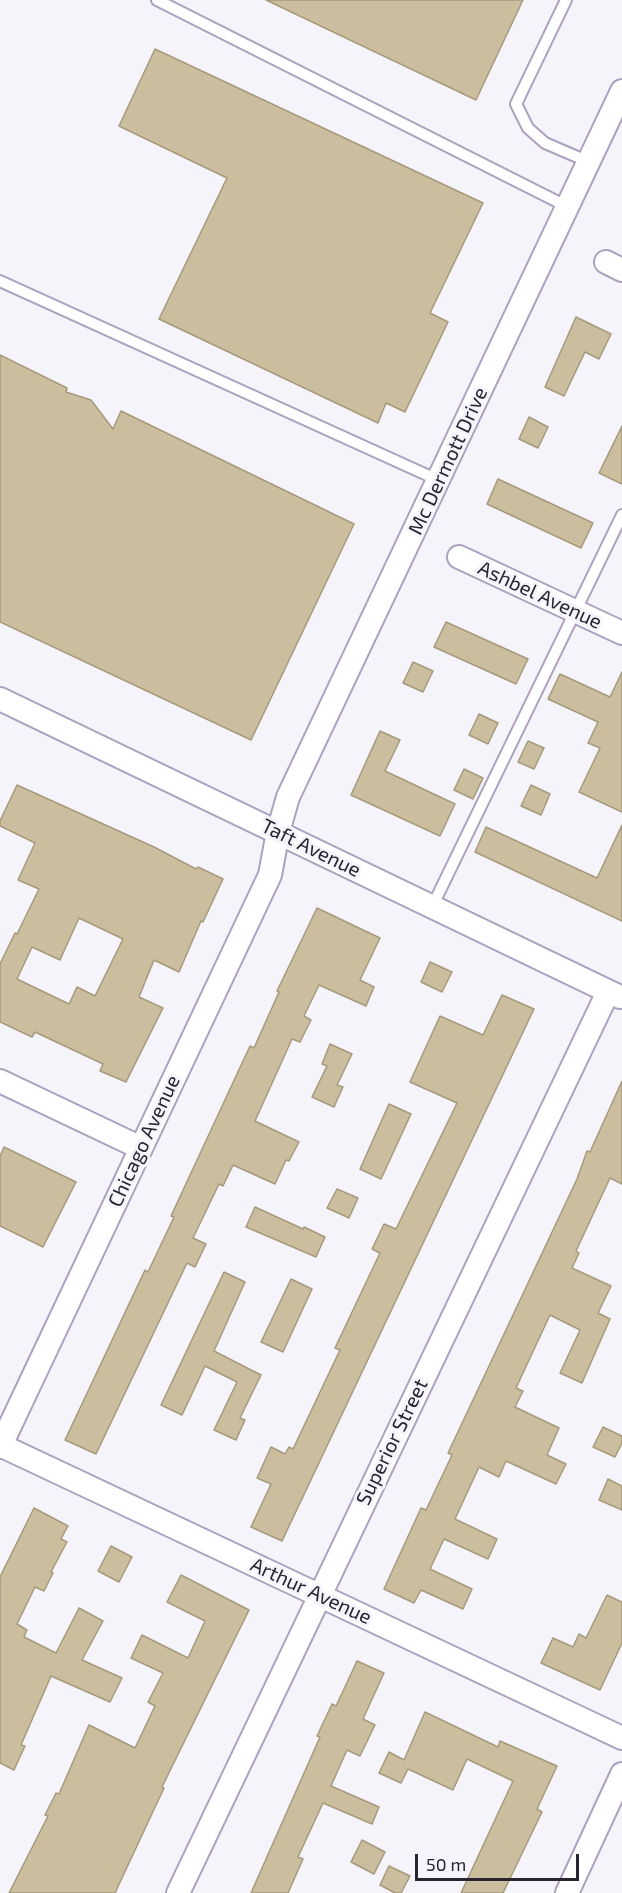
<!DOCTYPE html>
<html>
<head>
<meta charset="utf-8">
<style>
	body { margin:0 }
	#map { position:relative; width:622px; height:1893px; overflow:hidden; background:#f6f4fb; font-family:"Exo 2",sans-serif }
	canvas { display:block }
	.scale { position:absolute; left:415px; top:1854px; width:164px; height:27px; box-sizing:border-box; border:3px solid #282430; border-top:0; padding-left:8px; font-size:18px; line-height:21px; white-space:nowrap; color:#282430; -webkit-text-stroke:4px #f6f4fb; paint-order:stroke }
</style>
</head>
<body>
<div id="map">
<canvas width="622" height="1893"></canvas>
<div class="scale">50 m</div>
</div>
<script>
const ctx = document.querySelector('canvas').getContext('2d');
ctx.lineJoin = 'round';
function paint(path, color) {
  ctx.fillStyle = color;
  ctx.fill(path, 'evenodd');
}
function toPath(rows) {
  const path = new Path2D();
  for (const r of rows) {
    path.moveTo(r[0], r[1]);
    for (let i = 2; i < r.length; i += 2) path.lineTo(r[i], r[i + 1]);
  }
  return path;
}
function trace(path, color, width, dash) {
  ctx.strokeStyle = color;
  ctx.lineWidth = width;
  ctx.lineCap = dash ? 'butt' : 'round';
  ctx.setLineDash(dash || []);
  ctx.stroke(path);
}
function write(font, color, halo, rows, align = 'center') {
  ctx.font = font + ' "Exo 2",sans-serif';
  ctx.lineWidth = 6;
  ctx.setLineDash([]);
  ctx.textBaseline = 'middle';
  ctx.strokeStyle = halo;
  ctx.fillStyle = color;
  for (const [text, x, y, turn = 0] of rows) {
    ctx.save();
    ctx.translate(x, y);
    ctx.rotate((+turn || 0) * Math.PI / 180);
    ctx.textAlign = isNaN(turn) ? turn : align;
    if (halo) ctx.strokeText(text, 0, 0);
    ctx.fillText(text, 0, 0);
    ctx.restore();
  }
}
const building = toPath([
	[266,0,523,0,476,100,266,0],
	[155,49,483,203,430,313,448,322,405,412,386,403,378,423,159,319,227,178,119,126,155,49],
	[576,317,611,334,599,359,585,352,564,396,545,387,576,317],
	[0,355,67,388,66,392,91,400,113,429,121,411,354,524,251,740,0,622,0,355],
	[529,417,548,427,538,448,519,439,529,417],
	[622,426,622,484,599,473,622,426],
	[498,479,593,523,581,548,487,504,498,479],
	[446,622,528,659,516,684,434,647,446,622],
	[413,662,433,671,423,692,403,683,413,662],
	[622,672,622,812,579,792,600,748,588,743,598,722,548,699,560,674,610,697,622,672],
	[479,714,498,723,488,744,469,735,479,714],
	[380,731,400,740,385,771,455,804,440,836,351,795,380,731],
	[528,741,544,748,534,769,518,762,528,741],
	[464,769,483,778,473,799,454,790,464,769],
	[17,785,154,847,196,869,198,867,223,879,203,922,201,921,179,972,154,960,139,997,163,1008,126,1082,100,1071,103,1064,35,1032,32,1037,0,1022,0,964,15,933,17,934,39,889,18,880,35,843,0,826,0,821,17,785],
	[79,918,123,939,95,996,77,987,69,1004,17,979,32,947,60,960,79,918],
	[531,785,550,794,541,815,521,806,531,785],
	[622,825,622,921,475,852,486,827,597,878,622,825],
	[317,908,380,938,360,980,374,987,366,1006,319,985,304,1016,311,1020,300,1042,292,1039,255,1121,299,1142,289,1161,286,1160,275,1184,233,1165,223,1186,219,1184,193,1238,206,1244,195,1267,187,1263,96,1454,65,1440,145,1270,148,1272,174,1217,171,1216,250,1046,254,1048,279,992,277,991,317,908],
	[430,962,452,972,442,992,421,982,430,962],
	[502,995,534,1009,282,1541,251,1527,271,1484,257,1478,271,1447,285,1454,289,1447,293,1449,340,1350,335,1348,380,1253,372,1249,384,1224,396,1229,457,1103,410,1082,440,1016,483,1035,502,995],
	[330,1044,352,1054,337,1085,343,1087,334,1107,312,1097,327,1066,322,1064,330,1044],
	[622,1081,622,1184,610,1178,576,1251,579,1253,572,1268,611,1286,598,1313,610,1319,582,1383,560,1373,580,1330,550,1315,516,1388,523,1391,515,1407,559,1428,547,1455,566,1464,556,1484,506,1461,499,1477,479,1467,455,1519,497,1539,488,1559,444,1539,430,1569,472,1589,463,1609,421,1590,414,1603,384,1589,421,1508,426,1510,452,1455,448,1453,577,1179,587,1151,590,1152,622,1081],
	[389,1104,411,1114,381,1179,360,1169,389,1104],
	[4,1147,76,1182,43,1247,0,1226,0,1156,4,1147],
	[337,1189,358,1198,349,1218,327,1208,337,1189],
	[255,1207,303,1229,304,1227,325,1237,316,1257,246,1227,255,1207],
	[224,1272,245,1282,214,1351,261,1375,240,1418,245,1420,236,1440,214,1430,237,1382,205,1366,182,1415,161,1405,224,1272],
	[291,1279,312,1289,283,1352,261,1342,291,1279],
	[603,1427,622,1436,622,1443,615,1457,593,1447,603,1427],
	[608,1479,622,1486,622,1510,599,1500,608,1479],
	[34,1508,68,1526,61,1539,67,1542,51,1572,53,1573,44,1591,35,1587,17,1624,27,1630,24,1637,56,1653,79,1608,103,1621,82,1660,122,1678,110,1702,51,1676,21,1745,25,1746,14,1770,0,1763,0,1577,34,1508],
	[111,1546,132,1557,119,1582,98,1571,111,1546],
	[181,1575,249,1610,162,1787,164,1788,115,1893,9,1893,48,1816,45,1815,56,1793,59,1794,89,1725,135,1748,155,1706,148,1702,163,1673,131,1658,142,1635,188,1658,205,1621,167,1602,181,1575],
	[607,1595,622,1602,622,1643,600,1690,541,1663,553,1638,573,1647,579,1634,586,1638,607,1595],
	[357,1661,384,1673,363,1719,375,1725,360,1756,347,1750,331,1786,379,1807,372,1824,323,1803,298,1857,303,1859,288,1893,251,1893,320,1737,317,1736,332,1704,336,1706,357,1661],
	[425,1712,498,1747,500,1741,557,1766,537,1809,542,1812,503,1893,461,1893,513,1781,467,1759,453,1790,408,1769,401,1783,379,1773,389,1752,404,1760,425,1712],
	[362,1840,385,1852,374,1874,351,1862,362,1840],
	[389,1866,410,1876,401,1893,395,1893,380,1885,389,1866]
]);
const service = toPath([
	[157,0,568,207],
	[566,0,516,104,528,128,545,143,589,162],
	[0,281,438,480],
	[432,907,622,515]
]);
const minor = toPath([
	[606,262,622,270],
	[459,557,622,633],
	[0,699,620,997],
	[0,1081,141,1148],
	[0,1445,622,1738],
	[0,1447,270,875,278,832,288,797,622,91],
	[178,1893,608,992],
	[567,1893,622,1774]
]);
const streetNames = [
	["Mc Dermott Drive",448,461,-65],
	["Ashbel Avenue",540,595,25],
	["Taft Avenue",311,848,26],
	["Chicago Avenue",144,1141,-65],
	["Superior Street",392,1442,-64],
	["Arthur Avenue",311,1591,25]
];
paint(building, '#cbbe9f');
trace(building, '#a69a7c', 1.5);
trace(service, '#aca1bf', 14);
trace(minor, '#aca1bf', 26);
trace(service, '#fff', 10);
trace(minor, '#fff', 22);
write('20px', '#282430', '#f6f4fb', streetNames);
</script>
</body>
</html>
